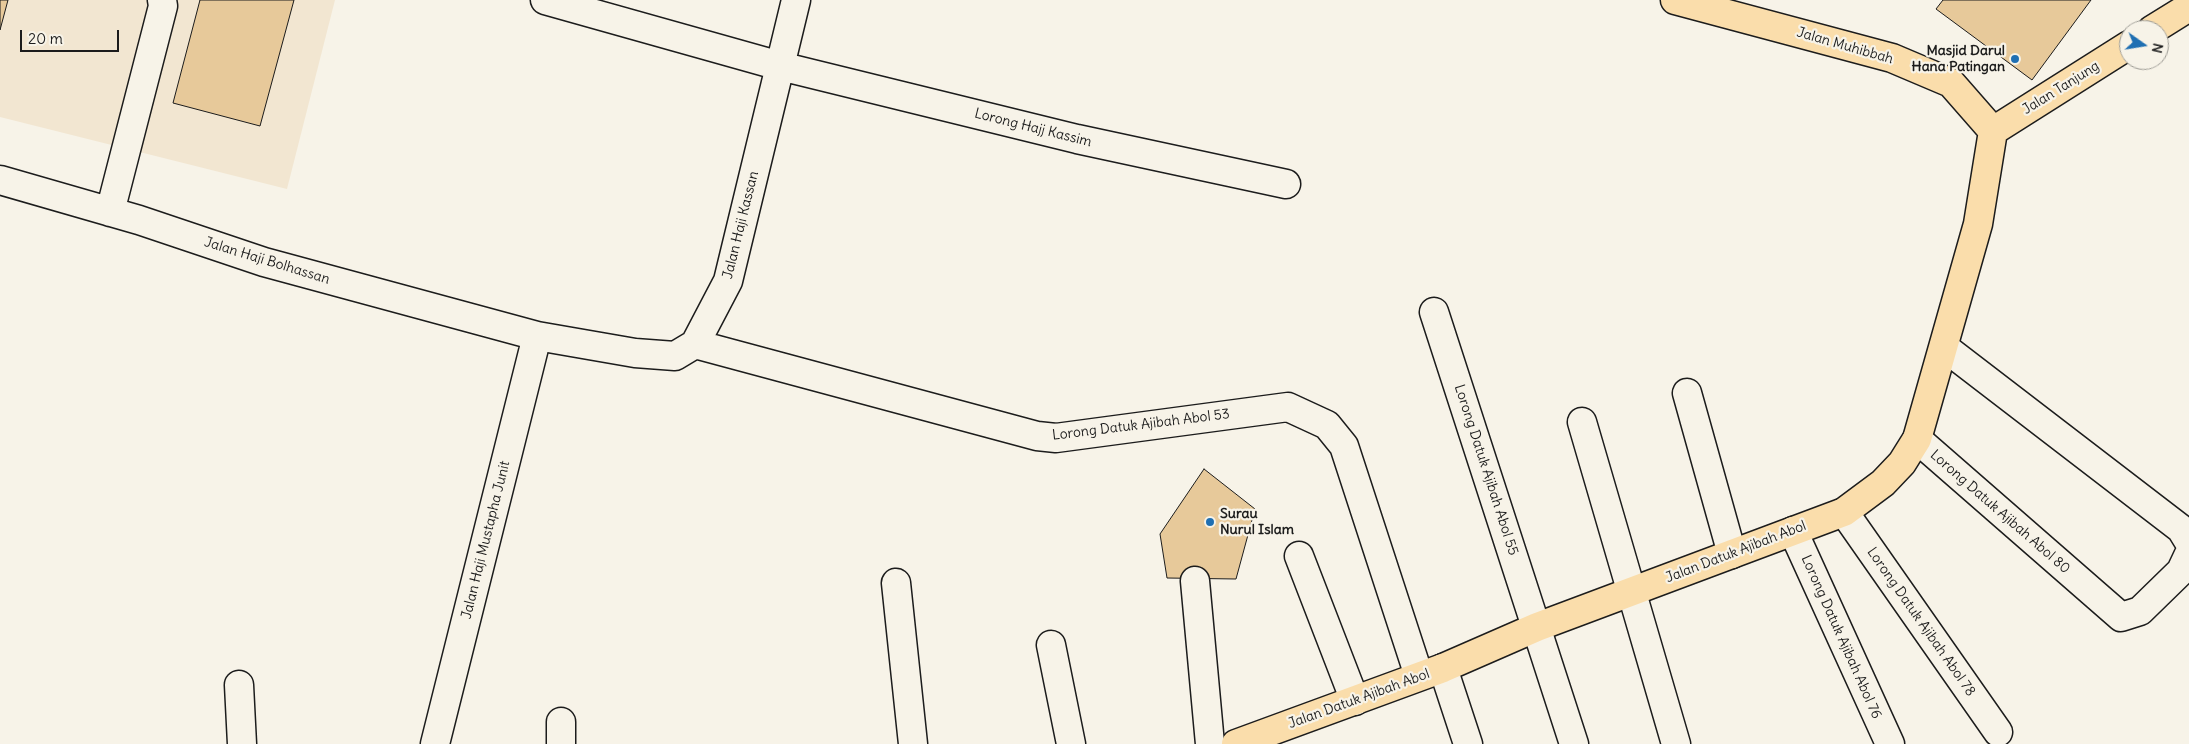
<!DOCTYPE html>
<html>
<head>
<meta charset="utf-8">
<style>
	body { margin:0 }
	#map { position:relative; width:2189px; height:744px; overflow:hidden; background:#f7f3e8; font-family:Delius,sans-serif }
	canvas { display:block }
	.north { position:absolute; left:2119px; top:20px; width:50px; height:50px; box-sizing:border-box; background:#f7f3e8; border:1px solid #9f9d96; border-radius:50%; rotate:103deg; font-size:14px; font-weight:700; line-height:20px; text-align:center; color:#1c1c1c }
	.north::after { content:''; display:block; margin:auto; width:18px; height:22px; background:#1f6fb2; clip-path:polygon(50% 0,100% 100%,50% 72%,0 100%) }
	.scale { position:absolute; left:20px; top:30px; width:99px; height:22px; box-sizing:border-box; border:2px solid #1c1c1c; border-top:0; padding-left:6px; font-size:15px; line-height:18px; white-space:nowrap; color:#1c1c1c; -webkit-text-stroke:4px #f7f3e8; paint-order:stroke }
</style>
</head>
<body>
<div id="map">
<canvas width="2189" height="744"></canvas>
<div class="north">N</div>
<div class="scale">20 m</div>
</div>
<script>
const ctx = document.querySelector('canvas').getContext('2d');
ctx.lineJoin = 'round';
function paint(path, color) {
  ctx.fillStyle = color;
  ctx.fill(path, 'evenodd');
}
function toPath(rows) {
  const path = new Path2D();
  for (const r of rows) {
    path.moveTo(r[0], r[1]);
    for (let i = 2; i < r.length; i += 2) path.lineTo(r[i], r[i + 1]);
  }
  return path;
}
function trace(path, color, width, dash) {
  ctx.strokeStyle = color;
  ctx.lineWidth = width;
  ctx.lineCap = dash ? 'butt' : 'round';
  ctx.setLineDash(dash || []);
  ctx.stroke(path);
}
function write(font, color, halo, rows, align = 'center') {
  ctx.font = font + ' Delius,sans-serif';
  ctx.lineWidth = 4.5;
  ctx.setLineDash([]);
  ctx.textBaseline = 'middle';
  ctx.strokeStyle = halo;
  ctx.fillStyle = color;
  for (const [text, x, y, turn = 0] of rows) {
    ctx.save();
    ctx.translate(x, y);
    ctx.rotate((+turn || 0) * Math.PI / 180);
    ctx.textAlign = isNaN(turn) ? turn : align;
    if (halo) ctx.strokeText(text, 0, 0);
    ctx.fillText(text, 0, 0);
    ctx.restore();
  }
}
const built = toPath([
	[0,0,335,0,287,189,0,117]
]);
const building = toPath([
	[0,0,8,0,0,30,0,0],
	[200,0,294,0,260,126,173,103,200,0],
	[1943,0,2091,0,2032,80,1936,9,1943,0],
	[1204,469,1255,509,1236,579,1167,578,1160,534,1204,469]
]);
const minor = toPath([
	[545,0,780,66,1077,139,1286,184],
	[0,180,139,220,264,262,537,336,635,353,675,356,695,344,728,281,796,0],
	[110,212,163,6,162,0],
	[1434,312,1574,744],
	[695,344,1037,436,1056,438,1288,407,1327,425,1344,446,1419,676],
	[1944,347,2181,529,2189,542],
	[1687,393,1732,554],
	[1582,422,1676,744],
	[1917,439,2121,617,2140,611,2181,571,2189,554],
	[1844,512,1998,732],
	[1793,531,1890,744],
	[1299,556,1355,701],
	[1195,581,1210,744],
	[896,583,913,744],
	[1051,645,1071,744],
	[1443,668,1468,744],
	[239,685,242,744],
	[561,722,561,744],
	[435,744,537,336]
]);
const major = toPath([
	[1675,0,1892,58,1951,83,1993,131],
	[2152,30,2189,7],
	[1993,131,2129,45],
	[1236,744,1443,668,1537,627,1844,512,1883,483,1902,463,1917,439,1978,224,1993,131]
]);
const markers = [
	[2015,59,5,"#1f6fb2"],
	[1210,522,5,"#1f6fb2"]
];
const streetNames = [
	["Jalan Muhibbah",1845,46,16],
	["Jalan Tanjung",2061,88,-32],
	["Lorong Hajj Kassim",1033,128,14],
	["Jalan Haji Kassan",741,225,-76],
	["Jalan Haji Bolhassan",267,261,17],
	["Lorong Datuk Ajibah Abol 53",1141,425,-7],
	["Lorong Datuk Ajibah Abol 55",1486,470,72],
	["Lorong Datuk Ajibah Abol 80",2000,512,41],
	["Jalan Haji Mustapha Junit",486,540,-76],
	["Jalan Datuk Ajibah Abol",1736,552,-21],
	["Lorong Datuk Ajibah Abol 78",1921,622,55],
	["Lorong Datuk Ajibah Abol 76",1841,637,66],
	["Jalan Datuk Ajibah Abol",1359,699,-20]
];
const poiNames = [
	["Masjid Darul",2005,51],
	["Hana Patingan",2005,67],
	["Surau",1220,514,"left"],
	["Nurul Islam",1220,530,"left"]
];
paint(built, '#f2e6d1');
paint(building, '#e7c99a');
trace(building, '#1c1c1c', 1);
trace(minor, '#1c1c1c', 31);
trace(major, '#1c1c1c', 31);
trace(minor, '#f7f3e8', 28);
trace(major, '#faddab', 28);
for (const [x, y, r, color] of markers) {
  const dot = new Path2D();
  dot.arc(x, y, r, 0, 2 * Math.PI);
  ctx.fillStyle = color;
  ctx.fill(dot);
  trace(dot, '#f7f3e8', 2);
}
write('14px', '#1c1c1c', '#f7f3e8', streetNames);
write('bold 14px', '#1c1c1c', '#f7f3e8', poiNames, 'right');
</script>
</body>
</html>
